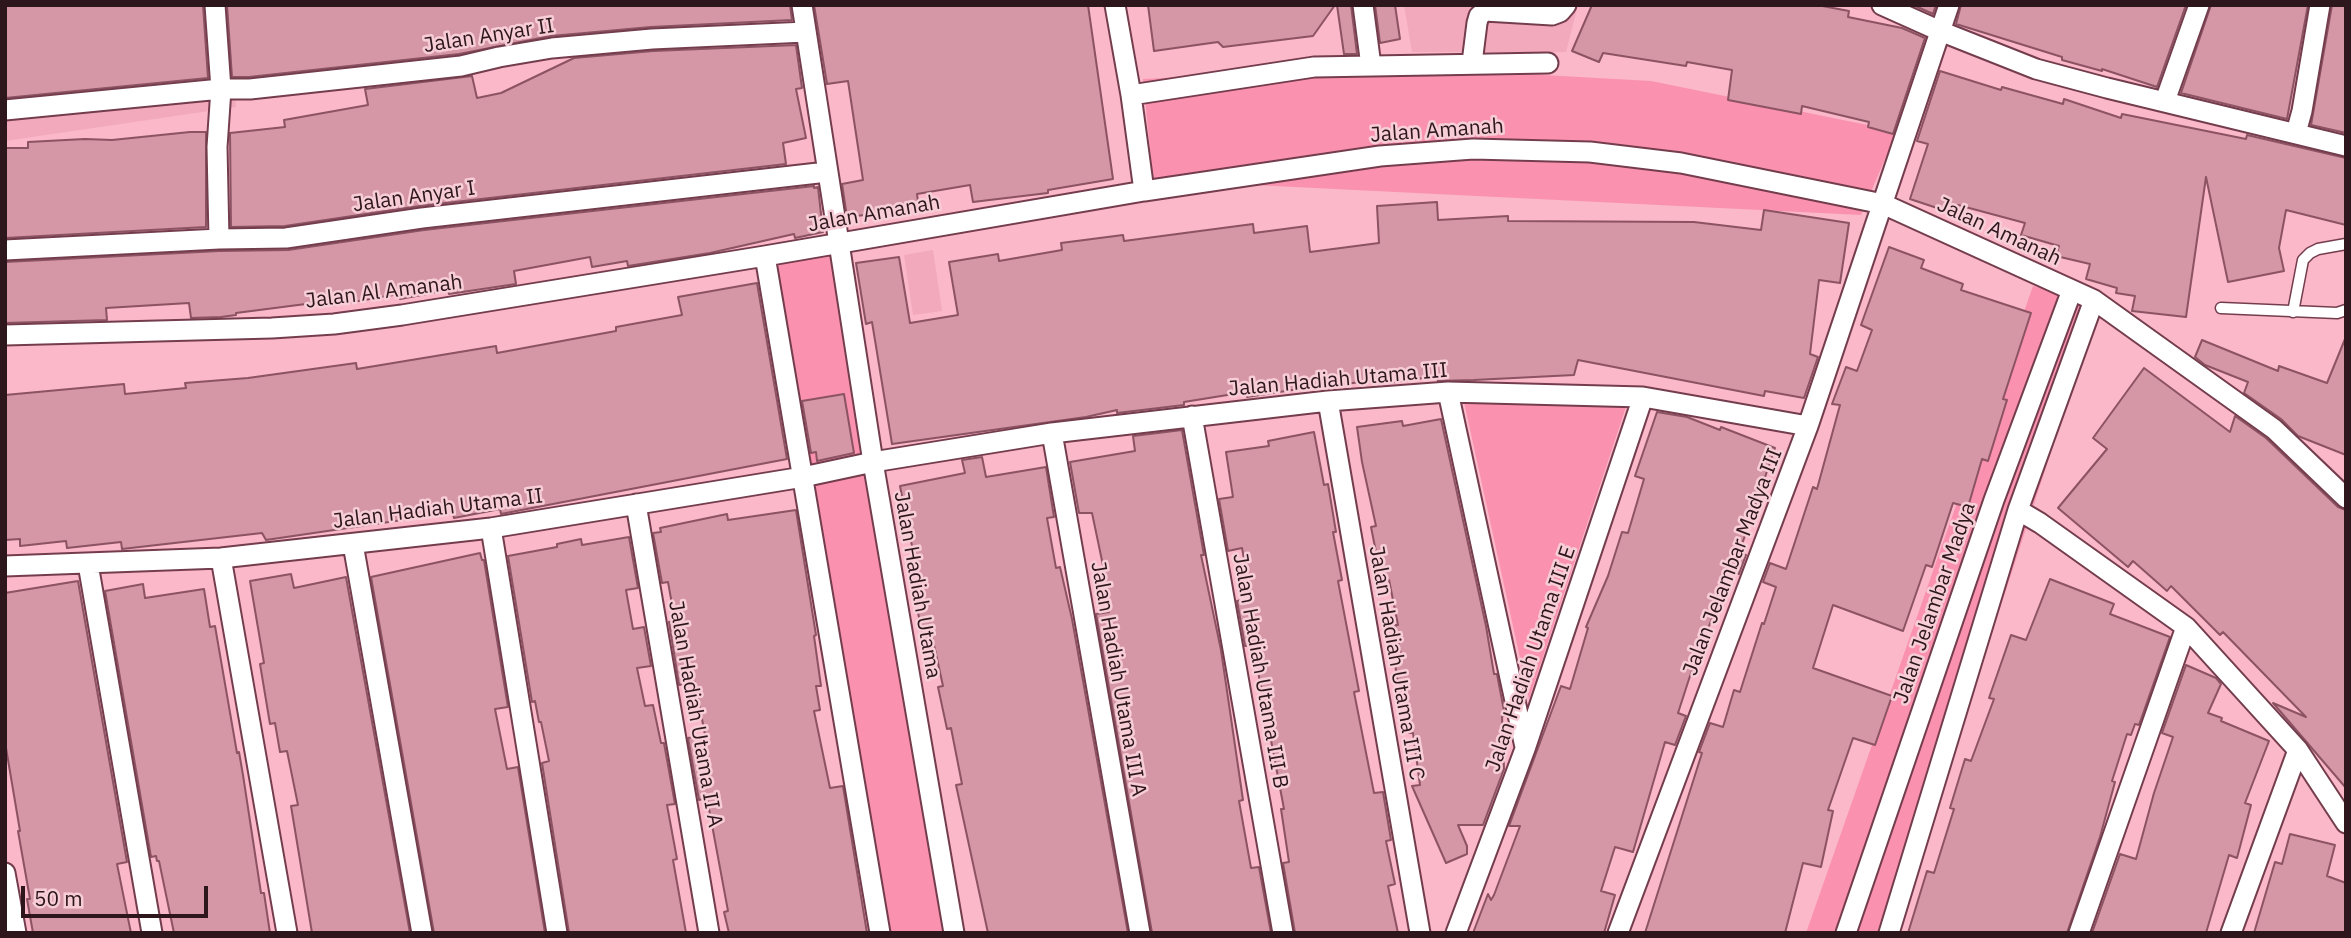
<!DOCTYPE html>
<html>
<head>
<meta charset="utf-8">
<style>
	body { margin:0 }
	#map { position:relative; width:2351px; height:938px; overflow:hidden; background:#fab8c9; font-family:"IBM Plex Sans",sans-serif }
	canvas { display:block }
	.frame { position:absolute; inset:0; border:7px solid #2d161c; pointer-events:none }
	.scale { position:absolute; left:21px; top:886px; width:187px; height:32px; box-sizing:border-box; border:4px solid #2d161c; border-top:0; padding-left:9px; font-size:21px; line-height:24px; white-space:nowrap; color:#2d161c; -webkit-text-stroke:5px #f7ced8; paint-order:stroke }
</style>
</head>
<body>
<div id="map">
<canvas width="2351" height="938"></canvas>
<div class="frame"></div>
<div class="scale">50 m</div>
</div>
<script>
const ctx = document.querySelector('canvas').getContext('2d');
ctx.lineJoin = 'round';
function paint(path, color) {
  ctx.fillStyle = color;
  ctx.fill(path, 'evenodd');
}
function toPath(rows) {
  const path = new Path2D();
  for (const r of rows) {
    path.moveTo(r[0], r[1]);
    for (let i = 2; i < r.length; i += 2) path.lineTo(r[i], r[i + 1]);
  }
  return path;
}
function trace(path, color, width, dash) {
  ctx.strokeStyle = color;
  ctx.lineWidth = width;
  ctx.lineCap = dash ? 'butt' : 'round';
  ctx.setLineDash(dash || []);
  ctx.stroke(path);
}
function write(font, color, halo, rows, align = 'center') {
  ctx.font = font + ' "IBM Plex Sans",sans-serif';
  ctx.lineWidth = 5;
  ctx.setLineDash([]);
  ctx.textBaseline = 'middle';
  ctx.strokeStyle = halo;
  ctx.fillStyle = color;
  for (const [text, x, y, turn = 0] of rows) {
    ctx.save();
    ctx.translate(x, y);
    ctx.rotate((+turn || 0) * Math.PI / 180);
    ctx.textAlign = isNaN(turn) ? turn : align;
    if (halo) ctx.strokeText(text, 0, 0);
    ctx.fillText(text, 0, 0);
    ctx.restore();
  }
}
const built = toPath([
	[5,5,224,5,236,107,5,141],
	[1404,5,1578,5,1566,52,1412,52],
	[933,250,942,311,913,315,904,255]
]);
const green = toPath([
	[1525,74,1651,81,1897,131,1861,215,1153,180,1143,79,1224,75,1339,77],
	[835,253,953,933,886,933,773,265],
	[2033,286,2099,305,1894,933,1806,933],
	[1464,402,1626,407,1529,699]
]);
const building = toPath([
	[5,5,203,5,208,78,5,98,5,5],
	[227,5,790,5,792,20,651,27,551,36,459,54,249,77,232,77,227,5],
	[814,5,1088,5,1113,179,1048,190,1048,193,973,202,970,185,917,194,919,209,847,217,842,184,863,180,848,81,827,84,814,5],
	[1148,5,1335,5,1313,36,1223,47,1218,42,1154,51,1148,5],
	[1337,5,1351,5,1357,54,1344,54,1337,5],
	[1375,5,1395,5,1400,39,1380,43,1375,5],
	[1592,5,1817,5,1849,11,1848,17,1902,28,1925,38,1893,134,1868,127,1869,122,1802,106,1801,114,1728,100,1732,70,1687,62,1686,66,1603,53,1599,62,1572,51,1592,5],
	[1913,5,1936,5,1933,14,1913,5],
	[1961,5,2186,5,2157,87,2102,69,2102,71,2062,60,2062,57,1956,24,1961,5],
	[2211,5,2308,5,2287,119,2181,93,2211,5],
	[2332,5,2346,5,2346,133,2311,125,2332,5],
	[796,45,802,88,796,89,806,138,783,143,786,164,420,206,285,226,231,227,230,133,285,127,284,120,368,105,365,89,472,76,477,98,501,93,574,58,653,51,796,45],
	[1940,71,2001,90,2002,87,2063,104,2064,99,2121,118,2122,114,2246,139,2247,135,2346,158,2346,225,2286,210,2279,248,2284,271,2228,282,2206,177,2186,317,2132,311,2135,296,2116,293,2117,288,2086,279,2090,264,2056,256,2059,246,2021,235,2025,223,1958,205,1955,214,1910,199,1928,144,1917,141,1940,71],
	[190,132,206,132,206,227,5,238,5,148,28,148,28,142,85,139,112,140,190,132],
	[814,186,814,188,818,187,823,232,795,238,794,234,710,253,628,266,627,261,592,267,590,257,514,271,516,284,449,294,448,290,400,299,399,294,330,306,329,301,236,313,236,315,221,317,191,318,189,303,106,308,107,320,5,323,5,262,219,251,288,250,424,230,814,186],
	[1437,202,1438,220,1508,216,1508,221,1694,222,1761,230,1764,210,1849,223,1840,283,1819,280,1810,354,1818,357,1804,398,1765,391,1764,396,1578,360,1574,375,1474,380,1438,381,1437,376,1389,383,1388,378,1332,386,1331,384,1247,397,1246,392,1184,402,1184,405,1117,413,1117,410,1086,417,892,444,872,322,866,324,856,263,899,257,910,323,958,315,949,262,998,254,999,261,1062,250,1061,243,1123,235,1124,241,1253,224,1254,233,1307,226,1310,252,1379,243,1377,206,1437,202],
	[1889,247,1924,260,1921,268,1963,284,1961,290,2031,313,2003,399,2007,400,1988,461,1982,459,1968,507,1953,503,1932,567,1926,565,1903,631,1833,605,1813,668,1892,696,1875,745,1853,738,1828,810,1833,811,1821,867,1803,863,1785,933,1645,933,1702,753,1699,752,1710,723,1723,727,1734,690,1740,692,1762,623,1764,624,1776,587,1763,582,1770,563,1786,569,1813,487,1817,489,1840,405,1832,404,1846,367,1857,371,1872,330,1861,325,1889,247],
	[757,283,787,459,501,514,500,509,454,518,452,510,416,518,266,540,262,533,122,549,121,542,67,548,66,541,20,546,20,539,5,540,5,395,124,384,125,394,186,388,185,383,248,378,356,363,357,369,496,346,497,353,616,331,616,327,682,315,678,297,757,283],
	[2345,339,2346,455,2298,436,2281,419,2244,393,2248,382,2205,365,2195,357,2202,340,2278,371,2279,366,2327,383,2345,339],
	[2144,368,2230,432,2235,416,2266,438,2338,507,2346,510,2346,788,2273,703,2306,717,2223,632,2220,635,2171,586,2167,591,2133,561,2128,567,2058,508,2107,449,2093,438,2144,368],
	[844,394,854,453,817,461,816,452,811,453,802,401,844,394],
	[1657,412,1687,417,1720,430,1721,427,1775,448,1739,553,1746,555,1739,574,1730,571,1690,676,1678,713,1686,716,1675,745,1665,742,1633,852,1615,847,1601,891,1615,895,1604,933,1473,933,1488,894,1491,900,1494,895,1520,826,1509,826,1561,686,1570,689,1588,628,1586,627,1608,576,1622,532,1628,533,1644,479,1635,476,1657,412],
	[1441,419,1486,626,1494,674,1497,674,1505,716,1502,716,1504,769,1483,825,1458,825,1467,846,1467,854,1446,863,1412,786,1420,785,1413,733,1409,733,1397,678,1394,656,1401,655,1395,625,1398,625,1389,580,1382,582,1371,527,1376,526,1362,462,1357,427,1402,421,1403,426,1441,419],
	[1182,430,1204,555,1201,555,1221,650,1243,800,1239,801,1251,868,1259,867,1271,933,1152,933,1096,614,1109,612,1103,576,1105,575,1092,513,1079,513,1070,462,1135,451,1133,436,1182,430],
	[1314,432,1324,485,1328,484,1336,532,1333,532,1342,580,1338,581,1359,691,1354,692,1374,793,1383,792,1391,840,1386,841,1395,884,1388,886,1398,933,1295,933,1283,863,1289,862,1281,809,1284,809,1253,645,1245,646,1237,601,1251,598,1242,548,1228,551,1219,499,1233,497,1226,452,1269,446,1268,441,1314,432],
	[982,457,986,477,1046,467,1054,517,1047,518,1056,568,1060,567,1072,619,1128,933,988,933,956,785,962,784,951,728,947,729,938,687,943,686,932,636,923,638,915,597,922,596,900,486,965,473,962,460,982,457],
	[796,510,816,635,814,636,821,686,816,686,820,710,814,711,830,788,843,786,867,933,729,933,724,912,728,911,707,798,699,800,688,738,705,735,695,682,679,685,669,622,675,621,668,582,662,583,653,533,661,532,660,528,727,514,728,520,796,510],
	[629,537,638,588,626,590,633,629,644,627,651,666,637,668,645,706,653,705,661,743,664,743,675,804,667,805,677,859,673,860,686,933,569,933,542,763,549,761,541,722,539,722,535,701,532,702,508,556,557,547,557,544,581,539,582,545,629,537],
	[480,553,482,560,484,560,508,707,495,709,507,769,518,767,545,933,434,933,371,577,480,553],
	[291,574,294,588,346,577,410,933,312,933,291,806,298,805,287,751,280,752,275,723,270,724,260,664,264,663,250,581,291,574],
	[2050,579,2114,604,2110,614,2170,637,2139,725,2135,724,2131,735,2127,734,2112,781,2115,782,2100,837,2067,933,1908,933,1927,871,1934,873,1954,809,1950,808,1965,759,1971,761,1994,699,1989,698,2011,635,2026,640,2050,579],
	[78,581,127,862,117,864,131,933,33,933,27,899,30,899,18,831,20,831,5,742,5,593,78,581],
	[143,584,145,598,204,589,210,627,215,626,237,753,239,752,243,775,261,893,264,893,270,933,174,933,159,861,157,861,156,856,151,857,105,591,143,584],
	[2186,665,2216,678,2221,684,2208,713,2222,718,2221,721,2269,741,2245,803,2251,805,2237,858,2229,855,2206,933,2092,933,2120,854,2136,859,2154,793,2173,737,2162,733,2186,665],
	[2290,834,2335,845,2327,876,2346,883,2346,933,2254,933,2275,862,2282,864,2290,834]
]);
const lane = toPath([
	[2221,308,2337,313,2346,310],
	[2293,312,2303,260,2310,253,2318,249,2346,244]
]);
const street = toPath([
	[215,5,221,89,217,147,219,239],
	[802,5,873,462,954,933],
	[1115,5,1131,95,1144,191],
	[1363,5,1371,66],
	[1882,5,1940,31,2036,69,2107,88,2346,146],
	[1472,63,1477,23,1479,16,1485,11,1552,15,1560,12,1566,5],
	[1131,95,1314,67,1548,63],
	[2165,101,2199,5],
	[5,110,221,89,250,89,461,66,499,57,552,48,652,39,806,32],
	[2296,133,2302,111,2320,5],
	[5,250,219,239,286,238,422,218,827,172],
	[765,256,880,933],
	[5,335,272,328,334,324,402,315,765,256,1144,191,1380,156,1473,149,1590,152,1681,163,1883,204,2094,300,2274,429,2346,498],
	[1448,392,1525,747],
	[1328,401,1420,933],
	[1192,416,1283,933],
	[1052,433,1140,933],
	[636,504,709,933],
	[2018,510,2040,523,2186,627,2298,750,2346,823],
	[491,528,557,933],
	[353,544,422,933],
	[221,558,287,933],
	[88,564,152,933],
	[5,566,221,558,491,528,803,477,873,462,1052,433,1328,401,1448,392,1643,397,1808,426],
	[5,873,16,933],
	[1456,933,1525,749,1643,397],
	[1618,933,1808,426,1949,5],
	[1846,933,1994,500,2072,290],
	[1889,933,2018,510,2094,300],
	[2079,933,2186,627],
	[2231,933,2298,750]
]);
const streetNames = [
	["Jalan Anyar II",489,36,-9],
	["Jalan Amanah",1437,131,-4],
	["Jalan Anyar I",414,197,-8],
	["Jalan Amanah",874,214,-10],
	["Jalan Amanah",1999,232,25],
	["Jalan Al Amanah",384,292,-7],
	["Jalan Hadiah Utama III",1338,380,-5],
	["Jalan Hadiah Utama II",438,509,-7],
	["Jalan Jelambar Madya III",1733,562,-69],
	["Jalan Hadiah Utama",917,585,80],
	["Jalan Jelambar Madya",1935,603,-71],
	["Jalan Hadiah Utama III E",1531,659,-71],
	["Jalan Hadiah Utama III C",1396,663,80],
	["Jalan Hadiah Utama III B",1260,671,80],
	["Jalan Hadiah Utama III A",1118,679,80],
	["Jalan Hadiah Utama II A",695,714,80]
];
paint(built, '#f1a9bb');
paint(green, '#fa92af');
paint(building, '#d596a6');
trace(building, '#8c5363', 2);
trace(lane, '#743d4d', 13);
trace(street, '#743d4d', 23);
trace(lane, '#fff', 10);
trace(street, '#fff', 19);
write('21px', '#2d161c', '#f7ced8', streetNames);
</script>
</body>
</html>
